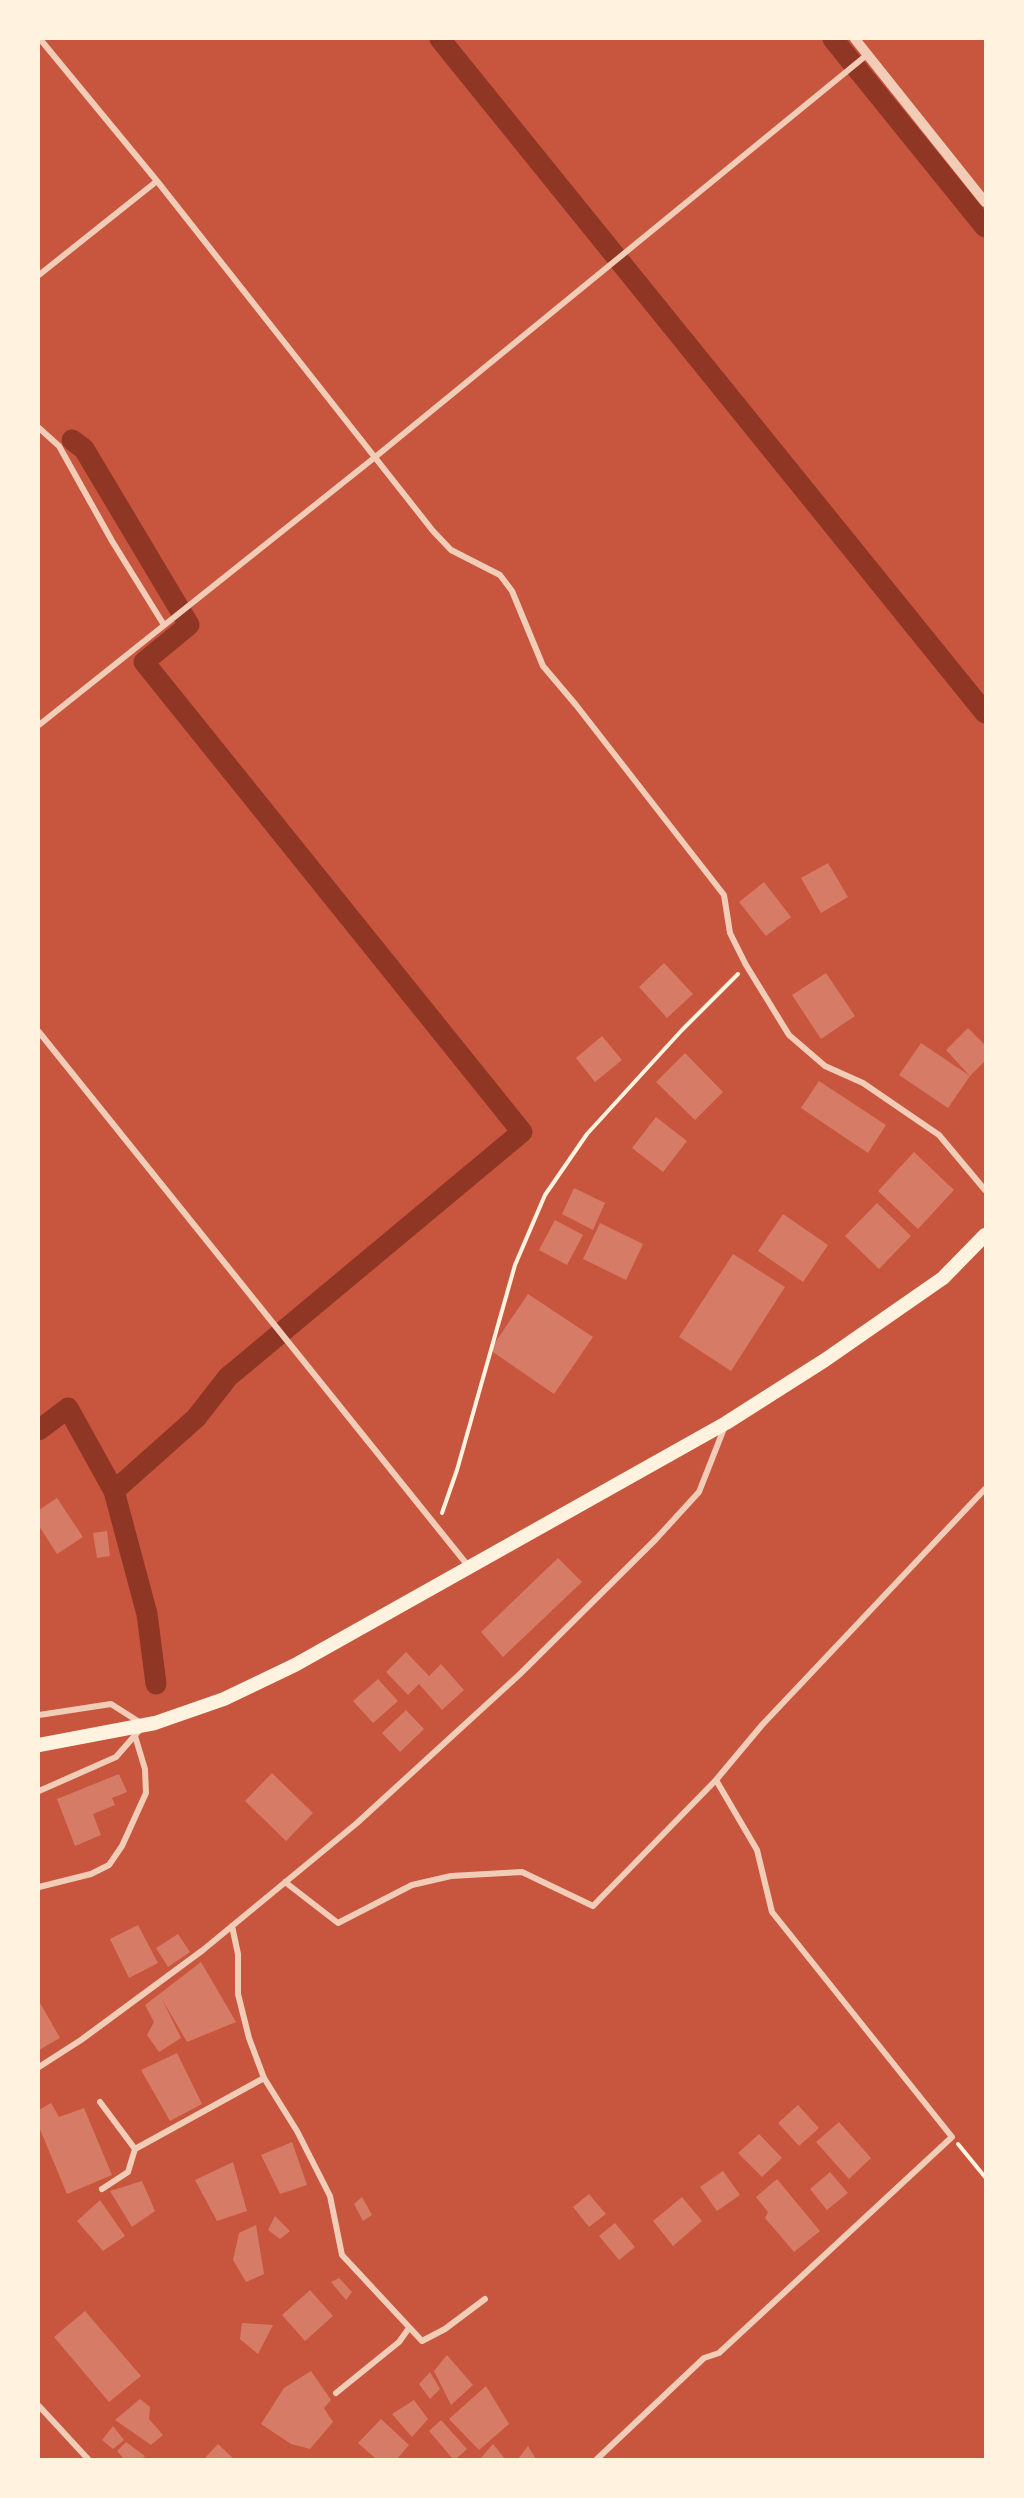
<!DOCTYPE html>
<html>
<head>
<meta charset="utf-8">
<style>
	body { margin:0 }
	#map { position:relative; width:1024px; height:2498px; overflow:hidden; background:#c8553d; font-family:Helvetica,sans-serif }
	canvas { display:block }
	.frame { position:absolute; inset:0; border:40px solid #fff3e0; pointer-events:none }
</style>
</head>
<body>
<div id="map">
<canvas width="1024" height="2498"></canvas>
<div class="frame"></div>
</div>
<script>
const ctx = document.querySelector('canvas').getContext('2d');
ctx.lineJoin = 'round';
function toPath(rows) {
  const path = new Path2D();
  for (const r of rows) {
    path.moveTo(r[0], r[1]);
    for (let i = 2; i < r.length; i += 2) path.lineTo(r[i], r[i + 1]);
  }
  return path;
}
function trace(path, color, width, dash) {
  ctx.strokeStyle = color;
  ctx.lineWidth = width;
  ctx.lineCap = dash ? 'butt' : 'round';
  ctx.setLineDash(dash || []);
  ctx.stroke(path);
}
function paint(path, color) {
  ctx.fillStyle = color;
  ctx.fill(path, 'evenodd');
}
const canal = toPath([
	[440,39,985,713],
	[833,39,985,227],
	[72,440,84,449,189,625,144,662,522,1132,228,1377,196,1418,114,1491],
	[39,1430,68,1408,114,1491,147,1614,156,1684]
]);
const building = toPath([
	[828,863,848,897,821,913,801,878],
	[764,882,791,917,766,936,739,902],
	[664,963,693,994,667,1018,639,987],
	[826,973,855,1016,821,1039,792,995],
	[968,1028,985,1045,985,1061,970,1076,946,1050],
	[602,1036,622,1060,595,1082,576,1058],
	[921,1043,970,1076,948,1108,899,1075],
	[685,1053,723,1092,695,1120,656,1082],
	[819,1081,886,1125,868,1153,801,1108],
	[656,1117,687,1141,663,1172,632,1148],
	[914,1152,954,1190,918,1229,878,1191],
	[574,1188,605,1203,593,1230,562,1214],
	[877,1203,911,1236,879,1269,845,1236],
	[783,1214,828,1245,803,1282,758,1251],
	[555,1220,583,1235,567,1265,539,1250],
	[600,1223,643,1244,626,1280,583,1259],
	[733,1254,785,1287,731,1371,679,1337],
	[528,1294,593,1337,554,1394,490,1350],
	[57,1498,83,1537,57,1554,39,1526,39,1510],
	[107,1531,110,1556,97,1558,93,1533],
	[558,1558,582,1582,503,1657,481,1632],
	[406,1652,429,1676,441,1664,464,1690,442,1710,419,1684,408,1695,386,1672],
	[378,1679,398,1701,373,1723,353,1701],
	[406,1710,424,1729,400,1752,382,1733],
	[272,1773,313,1813,286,1841,245,1801],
	[119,1774,127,1792,112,1798,115,1805,93,1814,101,1835,75,1846,57,1799],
	[138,1925,158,1963,129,1978,110,1939],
	[178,1934,190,1952,168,1967,156,1948],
	[201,1962,236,2022,187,2042,162,1999,181,2038,159,2052,147,2035,154,2022,145,2005],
	[39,2001,60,2038,39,2050],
	[177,2053,202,2104,170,2121,141,2070],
	[51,2103,59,2117,84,2108,112,2175,67,2194,39,2127,39,2110],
	[798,2105,819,2128,799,2146,778,2123],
	[839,2122,871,2158,849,2179,816,2142],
	[759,2134,782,2158,762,2177,738,2153],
	[292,2142,307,2185,280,2194,261,2155],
	[233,2162,247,2211,217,2221,195,2180],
	[723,2171,740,2195,717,2211,700,2187],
	[830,2172,848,2193,827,2210,810,2189],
	[777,2179,820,2231,794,2252,765,2218,768,2212,756,2197],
	[142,2181,155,2211,132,2227,110,2191],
	[589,2194,606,2214,589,2227,573,2207],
	[362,2197,372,2215,363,2221,354,2204],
	[682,2197,702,2221,673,2246,653,2221],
	[100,2200,125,2236,103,2251,77,2221],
	[275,2216,290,2231,280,2239,268,2230],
	[615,2223,635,2247,619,2260,599,2236],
	[256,2225,264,2274,246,2282,233,2260,239,2233],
	[339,2278,352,2292,346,2300,331,2282],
	[310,2290,333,2316,305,2341,282,2315],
	[85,2311,141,2376,109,2402,54,2337],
	[242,2323,273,2325,258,2354,240,2339],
	[447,2355,473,2385,451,2405,434,2371],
	[311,2371,331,2400,324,2408,333,2422,310,2449,291,2444,261,2424,284,2388],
	[430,2372,440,2389,430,2399,419,2384],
	[486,2386,509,2424,479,2450,449,2419],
	[140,2399,150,2407,149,2419,163,2435,151,2445,115,2420],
	[414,2400,428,2419,412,2437,392,2414],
	[381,2419,409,2445,397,2459,376,2459,358,2443],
	[441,2420,467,2449,456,2459,453,2459,429,2431],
	[113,2426,124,2440,113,2449,102,2440],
	[126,2442,145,2456,142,2459,124,2459,117,2451],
	[218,2444,234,2459,204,2459],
	[493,2444,505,2459,480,2459],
	[528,2446,536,2459,518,2459]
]);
const path = toPath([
	[442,1513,457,1470,515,1265,545,1195,587,1134,682,1030,738,974],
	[958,2144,985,2177]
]);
const minor = toPath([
	[40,39,157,181,433,531,451,550,500,575,512,591,543,666,576,705,724,895,730,933,746,965,789,1035,825,1066,863,1083,939,1135,985,1190],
	[39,275,157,181],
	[39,428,59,446,112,541,164,625],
	[39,725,374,458,868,54],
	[39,1032,469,1567],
	[39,1715,111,1704,144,1725,116,1757,39,1791],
	[285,1882,338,1923,412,1885,451,1876,522,1872,593,1906,716,1780,762,1725,985,1489],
	[39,1887,91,1874,109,1865,122,1846,146,1793,145,1769,135,1736],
	[232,1926,238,1954,238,1994,249,2038,264,2078,297,2131,330,2196,342,2255,422,2341,445,2329,485,2299],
	[39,2067,81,2040,203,1950,357,1823,520,1674,656,1539,699,1492,725,1426],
	[100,2102,135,2149,264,2078],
	[102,2189,128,2172,135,2149],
	[336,2393,399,2342,409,2328],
	[39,2406,88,2459],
	[597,2459,704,2358,719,2353,952,2137,772,1912,757,1850,716,1780]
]);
const tertiary = toPath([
	[855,39,985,202]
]);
const trunk = toPath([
	[39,1745,155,1723,224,1699,295,1665,726,1423,825,1360,943,1278,985,1235]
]);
trace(canal, '#8f3625', 21);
paint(building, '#d67c66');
trace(path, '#fff3e0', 4);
trace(minor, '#f1ccb7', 6);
trace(tertiary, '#f1ccb7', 10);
trace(trunk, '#fff3e0', 14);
</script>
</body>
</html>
